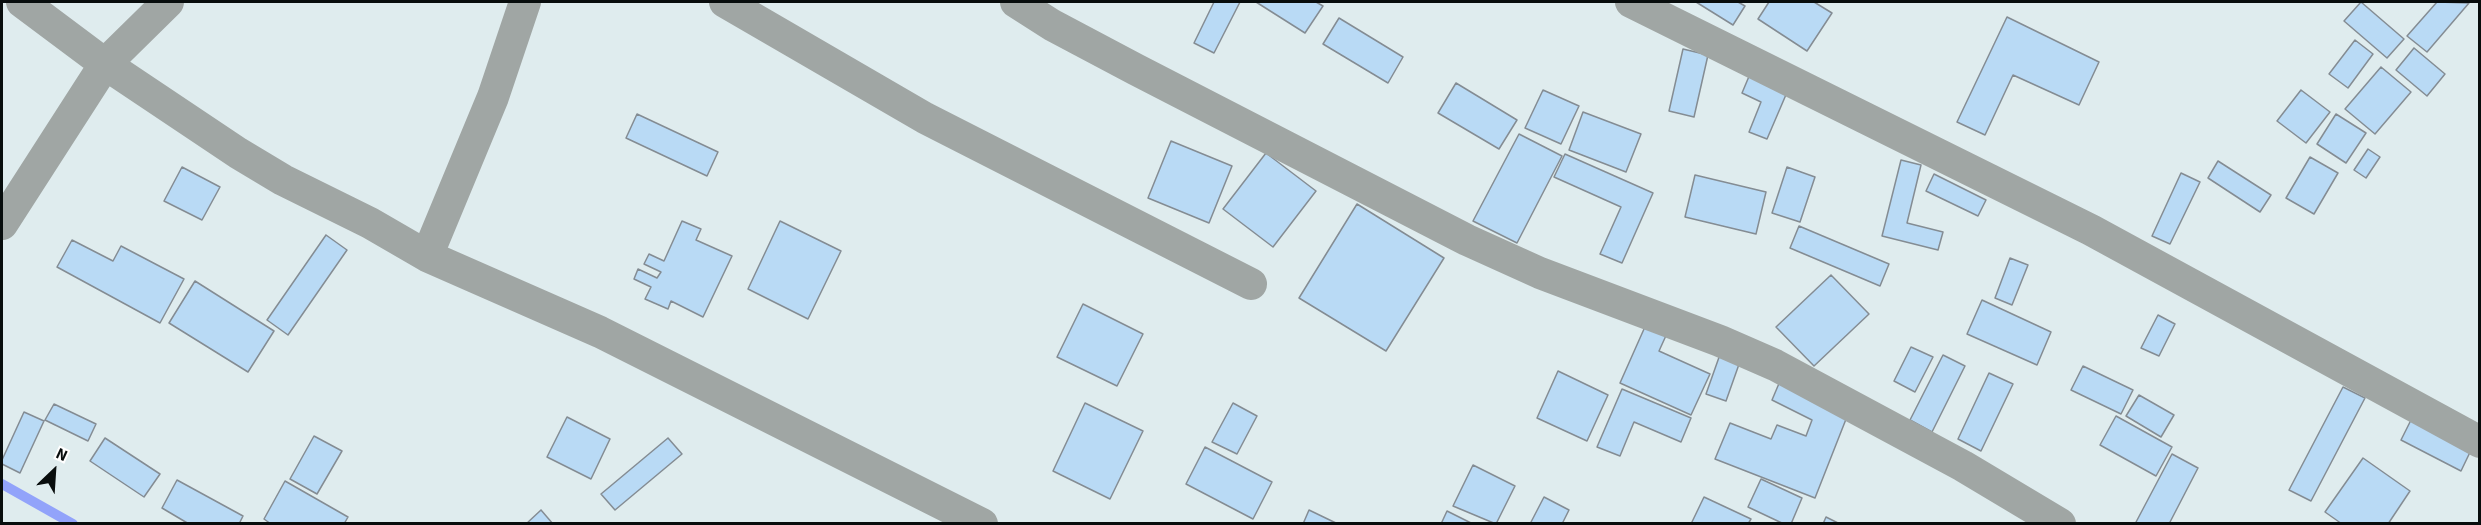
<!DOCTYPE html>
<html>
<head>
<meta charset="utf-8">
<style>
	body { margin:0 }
	#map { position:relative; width:2481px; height:525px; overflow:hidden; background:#dfecee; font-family:"Source Sans 3",sans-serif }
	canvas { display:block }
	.frame { position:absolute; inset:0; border:3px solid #080d0d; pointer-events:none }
	.north { position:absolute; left:24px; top:441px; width:60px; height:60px; -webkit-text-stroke:4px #fff; paint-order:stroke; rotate:25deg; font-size:16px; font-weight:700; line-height:24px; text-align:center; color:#080d0d }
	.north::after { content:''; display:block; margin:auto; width:21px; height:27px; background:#080d0d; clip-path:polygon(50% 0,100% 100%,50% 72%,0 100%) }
</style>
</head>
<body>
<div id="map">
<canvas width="2481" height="525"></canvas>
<div class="frame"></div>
<div class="north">N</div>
</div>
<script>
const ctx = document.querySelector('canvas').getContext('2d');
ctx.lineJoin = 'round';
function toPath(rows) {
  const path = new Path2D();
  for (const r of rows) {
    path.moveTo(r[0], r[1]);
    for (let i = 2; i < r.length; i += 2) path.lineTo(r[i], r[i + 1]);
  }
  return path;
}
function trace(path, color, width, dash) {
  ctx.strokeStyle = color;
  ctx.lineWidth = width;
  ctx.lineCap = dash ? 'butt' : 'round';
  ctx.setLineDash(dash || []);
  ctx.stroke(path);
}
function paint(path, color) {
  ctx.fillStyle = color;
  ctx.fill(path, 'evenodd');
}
const stream = toPath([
	[2,484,73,524]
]);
const building = toPath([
	[1214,2,1240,2,1214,53,1194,43,1214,2],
	[1256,2,1316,2,1323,6,1305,33,1256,2],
	[1696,2,1738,2,1745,6,1733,25,1696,2],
	[1769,2,1814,2,1832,13,1807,51,1758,19,1769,2],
	[2361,2,2404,39,2387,58,2344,21,2361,2],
	[2437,2,2469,3,2427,52,2407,36,2437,2],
	[2007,17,2099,62,2079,105,2013,75,1985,135,1957,122,2007,17],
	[1339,18,1403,57,1388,83,1323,44,1339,18],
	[2355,40,2373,54,2348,88,2329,74,2355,40],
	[2414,48,2445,74,2427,96,2396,70,2414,48],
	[1683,49,1708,55,1694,117,1669,111,1683,49],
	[2381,67,2411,92,2375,134,2345,109,2381,67],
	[1750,74,1788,90,1767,139,1749,132,1761,102,1742,93,1750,74],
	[1456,83,1517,120,1499,149,1438,113,1456,83],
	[1543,90,1579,106,1561,144,1525,128,1543,90],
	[2301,90,2330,112,2306,143,2277,121,2301,90],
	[1583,112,1641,134,1626,172,1569,150,1583,112],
	[637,114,718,152,707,176,626,138,637,114],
	[2336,114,2366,133,2346,163,2317,144,2336,114],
	[1519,134,1562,156,1517,243,1473,221,1519,134],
	[1171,141,1232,166,1209,223,1148,198,1171,141],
	[2368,149,2380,157,2366,178,2354,170,2368,149],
	[1266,153,1316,191,1273,247,1223,209,1266,153],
	[1565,154,1653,193,1622,263,1600,254,1621,207,1554,177,1565,154],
	[2310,157,2338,173,2314,214,2286,198,2310,157],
	[1901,160,1921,165,1907,223,1943,232,1938,250,1882,236,1901,160],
	[2218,161,2271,195,2260,212,2208,178,2218,161],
	[182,167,220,187,202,220,164,201,182,167],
	[1787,167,1815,177,1800,222,1772,213,1787,167],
	[2181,173,2200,182,2170,244,2152,236,2181,173],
	[1934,174,1986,200,1978,216,1926,191,1934,174],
	[1695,175,1766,192,1756,234,1685,217,1695,175],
	[1357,204,1444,258,1386,351,1299,298,1357,204],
	[682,221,701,229,696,240,732,256,703,317,671,301,668,309,645,299,651,287,634,279,638,269,657,278,661,272,644,264,649,254,664,261,682,221],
	[780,221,841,251,808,319,748,289,780,221],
	[1799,226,1889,264,1880,286,1790,248,1799,226],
	[326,235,347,250,288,335,267,320,326,235],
	[72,240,113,261,121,246,184,279,160,323,57,267,72,240],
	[2010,258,2028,265,2012,305,1995,298,2010,258],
	[1831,275,1869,314,1814,366,1776,327,1831,275],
	[195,281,274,331,248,372,169,323,195,281],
	[1982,300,2051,332,2037,365,1967,334,1982,300],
	[1083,304,1143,334,1117,386,1057,357,1083,304],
	[2158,315,2175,324,2159,356,2141,348,2158,315],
	[1648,320,1669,329,1659,351,1710,374,1691,415,1620,383,1648,320],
	[1723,346,1743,353,1726,401,1706,394,1723,346],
	[1911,347,1933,357,1915,392,1894,381,1911,347],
	[1943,355,1965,366,1932,432,1910,420,1943,355],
	[2083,366,2133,390,2121,414,2071,390,2083,366],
	[1558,371,1608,395,1587,441,1537,418,1558,371],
	[1989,373,2013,384,1981,451,1958,439,1989,373],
	[1783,374,1850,409,1815,498,1715,459,1730,423,1771,439,1777,425,1806,436,1812,420,1772,400,1783,374],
	[2343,387,2365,398,2311,501,2289,490,2343,387],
	[1622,389,1691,418,1681,442,1634,422,1620,456,1597,447,1622,389],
	[2139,395,2174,415,2161,437,2126,416,2139,395],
	[1085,403,1143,431,1110,499,1053,471,1085,403],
	[1233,403,1257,416,1237,454,1212,442,1233,403],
	[54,404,96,424,88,441,45,420,54,404],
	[24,412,44,421,20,473,2,464,2,460,24,412],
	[2116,416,2172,447,2156,476,2100,445,2116,416],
	[2413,416,2473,446,2461,471,2401,440,2413,416],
	[567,417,610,439,591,479,547,457,567,417],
	[314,436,342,451,317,494,290,479,314,436],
	[105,438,160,474,144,497,90,461,105,438],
	[668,438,682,454,615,510,601,494,668,438],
	[1205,447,1272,482,1253,519,1186,484,1205,447],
	[2172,454,2198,468,2169,524,2135,524,2172,454],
	[2363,458,2410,491,2388,524,2342,524,2325,512,2363,458],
	[1473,465,1515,486,1496,524,1453,506,1473,465],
	[1761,479,1802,498,1791,524,1784,524,1748,507,1761,479],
	[177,480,243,516,239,524,189,524,162,508,177,480],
	[285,481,348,517,344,524,271,524,264,519,285,481],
	[1544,497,1569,510,1562,524,1530,524,1544,497],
	[1704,497,1751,519,1748,524,1691,524,1704,497],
	[541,510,553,524,526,524,541,510],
	[1309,510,1338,524,1303,524,1309,510],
	[1447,511,1473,524,1441,524,1447,511],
	[1826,517,1840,524,1823,524,1826,517]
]);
const street = toPath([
	[22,2,105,64,238,153,283,180,370,223,427,256,600,332,982,524],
	[725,2,925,118,1251,284],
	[1016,2,1052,25,1135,69,1467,240,1540,273,1720,341,1775,365,1963,466,2060,524],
	[1631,2,2091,230,2480,442],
	[2,224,105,64,168,2],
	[427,256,493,97,525,2]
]);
trace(stream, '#92a3fa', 10);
paint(building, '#b9daf5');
trace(building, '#848c93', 1.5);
trace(street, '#a0a6a4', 32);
</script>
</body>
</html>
